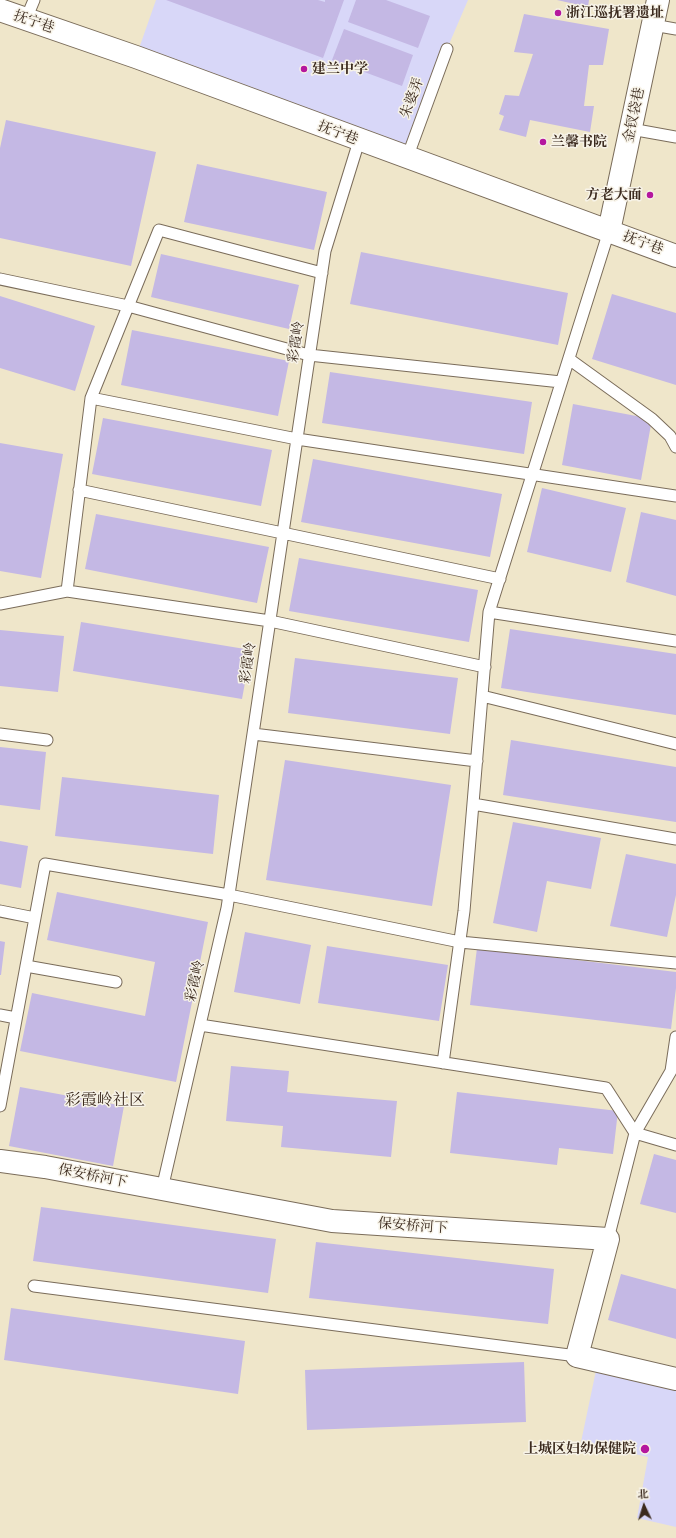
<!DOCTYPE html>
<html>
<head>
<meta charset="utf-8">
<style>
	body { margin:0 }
	#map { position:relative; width:676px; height:1538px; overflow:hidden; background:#efe6ca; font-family:"Libre Caslon Text","Noto Serif SC",serif }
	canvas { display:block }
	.north { position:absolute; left:624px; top:1486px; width:40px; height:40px; -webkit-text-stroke:3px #f7f3e8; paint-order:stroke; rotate:356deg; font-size:11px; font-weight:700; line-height:16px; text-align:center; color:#3b2a1e }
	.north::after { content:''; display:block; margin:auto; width:14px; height:18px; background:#3b2a1e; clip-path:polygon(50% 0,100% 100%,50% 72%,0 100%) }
</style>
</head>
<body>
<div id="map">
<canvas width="676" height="1538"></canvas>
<div class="north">北</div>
</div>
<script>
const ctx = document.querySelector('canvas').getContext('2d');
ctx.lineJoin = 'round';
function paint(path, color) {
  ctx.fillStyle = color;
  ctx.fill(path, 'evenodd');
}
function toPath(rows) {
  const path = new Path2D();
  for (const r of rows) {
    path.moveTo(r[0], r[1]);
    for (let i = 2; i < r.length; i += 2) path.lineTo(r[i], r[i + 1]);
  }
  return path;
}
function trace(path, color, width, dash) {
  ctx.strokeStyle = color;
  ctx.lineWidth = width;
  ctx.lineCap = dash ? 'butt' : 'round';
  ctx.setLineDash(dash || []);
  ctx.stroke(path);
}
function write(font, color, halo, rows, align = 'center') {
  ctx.font = font + ' "Libre Caslon Text","Noto Serif SC",serif';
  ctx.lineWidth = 3;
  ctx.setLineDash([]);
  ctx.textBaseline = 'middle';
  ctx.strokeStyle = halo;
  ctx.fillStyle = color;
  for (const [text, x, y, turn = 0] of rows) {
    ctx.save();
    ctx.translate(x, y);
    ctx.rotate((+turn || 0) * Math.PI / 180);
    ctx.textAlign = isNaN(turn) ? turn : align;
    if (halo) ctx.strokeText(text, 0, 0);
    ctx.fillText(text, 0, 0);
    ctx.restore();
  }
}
const built = toPath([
	[156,0,468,0,447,49,407,158,136,57],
	[598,1361,676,1381,676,1527,637,1518,648,1457,581,1442]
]);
const building = toPath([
	[166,0,318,0,325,2,325,0,344,0,323,58],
	[356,0,386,0,430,16,418,48,348,22],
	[557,0,589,0,588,7],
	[524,14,609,29,603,65,589,65,584,106,594,106,590,132,530,120,526,137,499,130,504,116,499,114,505,95,519,96,533,54,514,52],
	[344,29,413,55,402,86,332,60],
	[6,120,156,152,131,266,0,238,0,148],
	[197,164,327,192,314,250,184,222],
	[361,252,568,293,558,345,350,304],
	[161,254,299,285,289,329,151,297],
	[612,294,676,313,676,385,592,359],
	[0,296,95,326,75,391,0,368],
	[132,330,289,361,278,416,121,385],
	[330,372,532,402,524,454,322,423],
	[573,404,652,419,641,480,562,465],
	[103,418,272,450,261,506,92,474],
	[0,443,63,454,41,578,0,571],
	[313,459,502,494,490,557,301,522],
	[542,488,626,508,611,572,527,552],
	[641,512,676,520,676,596,626,582],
	[96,514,269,547,257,603,85,569],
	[299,558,478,590,469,642,289,611],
	[81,622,251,650,242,699,73,671],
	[510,629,676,654,676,715,501,688],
	[0,630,64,636,58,692,0,686],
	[295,658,458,678,450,734,288,713],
	[511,740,676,767,676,822,503,795],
	[0,747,46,752,40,810,0,805],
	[285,760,451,785,432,906,266,880],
	[62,777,219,795,213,854,55,836],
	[513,822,601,838,591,889,547,881,537,932,493,923],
	[0,841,28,846,21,888,0,884],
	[626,854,676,864,676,895,667,937,610,926],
	[57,892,208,922,176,1082,20,1051,32,993,145,1016,155,962,47,940],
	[245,932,311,945,300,1004,234,992],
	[0,941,5,942,1,975,0,975],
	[327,946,448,965,439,1021,318,1003],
	[477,948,676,972,676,988,671,1029,470,1005],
	[231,1066,289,1071,287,1092,397,1101,391,1157,281,1147,283,1126,226,1121],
	[20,1087,124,1106,113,1166,9,1146],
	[457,1092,618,1111,613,1154,559,1148,557,1165,450,1153],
	[654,1154,676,1160,676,1213,640,1204],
	[41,1207,276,1239,268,1293,33,1261],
	[316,1242,554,1269,548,1324,309,1298],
	[621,1274,676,1289,676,1339,608,1320],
	[11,1308,245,1341,238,1394,4,1360],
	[524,1362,526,1422,307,1430,305,1370]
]);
const service = toPath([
	[26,19,34,0],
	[653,25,676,29],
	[631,129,676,137],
	[407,158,447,49],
	[0,279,128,306,309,355,561,382],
	[569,359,652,419,670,436,676,447],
	[91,398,297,439,676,496],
	[79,490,500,579],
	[67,591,91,398,159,230,322,273],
	[0,604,67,591,270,621,485,667],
	[489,612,676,641],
	[482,696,676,744],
	[0,734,47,740],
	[253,734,477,761],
	[473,804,676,839],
	[0,911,35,918],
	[26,966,116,982],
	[0,1015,16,1018],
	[200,1025,606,1088,635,1133,671,1071,676,1037],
	[443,1063,464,911,489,612,609,231],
	[0,1106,45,864,229,895,460,942,676,963],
	[162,1189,227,908,325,251,359,141],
	[608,1239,635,1133,676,1145],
	[34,1286,577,1356]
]);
const minor = toPath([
	[0,10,136,57,676,256],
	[609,231,658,0],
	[0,1161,45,1167,332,1221,608,1239,577,1356,676,1379]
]);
const markers = [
	[558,13,4,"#b5179e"],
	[304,69,4,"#b5179e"],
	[543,142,4,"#b5179e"],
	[650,195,4,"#b5179e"],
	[645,1449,5,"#b5179e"]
];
const poiNames = [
	["浙江巡抚署遗址",566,13],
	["建兰中学",312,69],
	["兰馨书院",551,142],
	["方老大面",642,195,"right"],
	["上城区妇幼保健院",636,1449,"right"]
];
const streetNames = [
	["抚宁巷",34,22,19],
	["朱婆弄",412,98,-70],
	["金钗袋巷",634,115,-78],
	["抚宁巷",338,133,21],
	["抚宁巷",643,243,20],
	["彩霞岭",296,342,-81],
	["彩霞岭",248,663,-82],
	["彩霞岭",195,981,-77],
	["保安桥河下",93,1176,11],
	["保安桥河下",413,1226,4]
];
const quarterNames = [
	["彩霞岭社区",105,1100]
];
paint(built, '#d8d7f8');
paint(building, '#c4b8e4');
trace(service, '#7a6c5a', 13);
trace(minor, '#7a6c5a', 24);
trace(service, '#fff', 11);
trace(minor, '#fff', 22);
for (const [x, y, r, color] of markers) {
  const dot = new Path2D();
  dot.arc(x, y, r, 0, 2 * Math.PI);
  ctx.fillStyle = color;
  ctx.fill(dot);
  trace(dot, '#f7f3e8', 1.5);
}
write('bold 14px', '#3b2a1e', '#f7f3e8', poiNames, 'left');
write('14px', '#3b2a1e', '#f7f3e8', streetNames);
write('16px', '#3b2a1e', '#f7f3e8', quarterNames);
</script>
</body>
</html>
